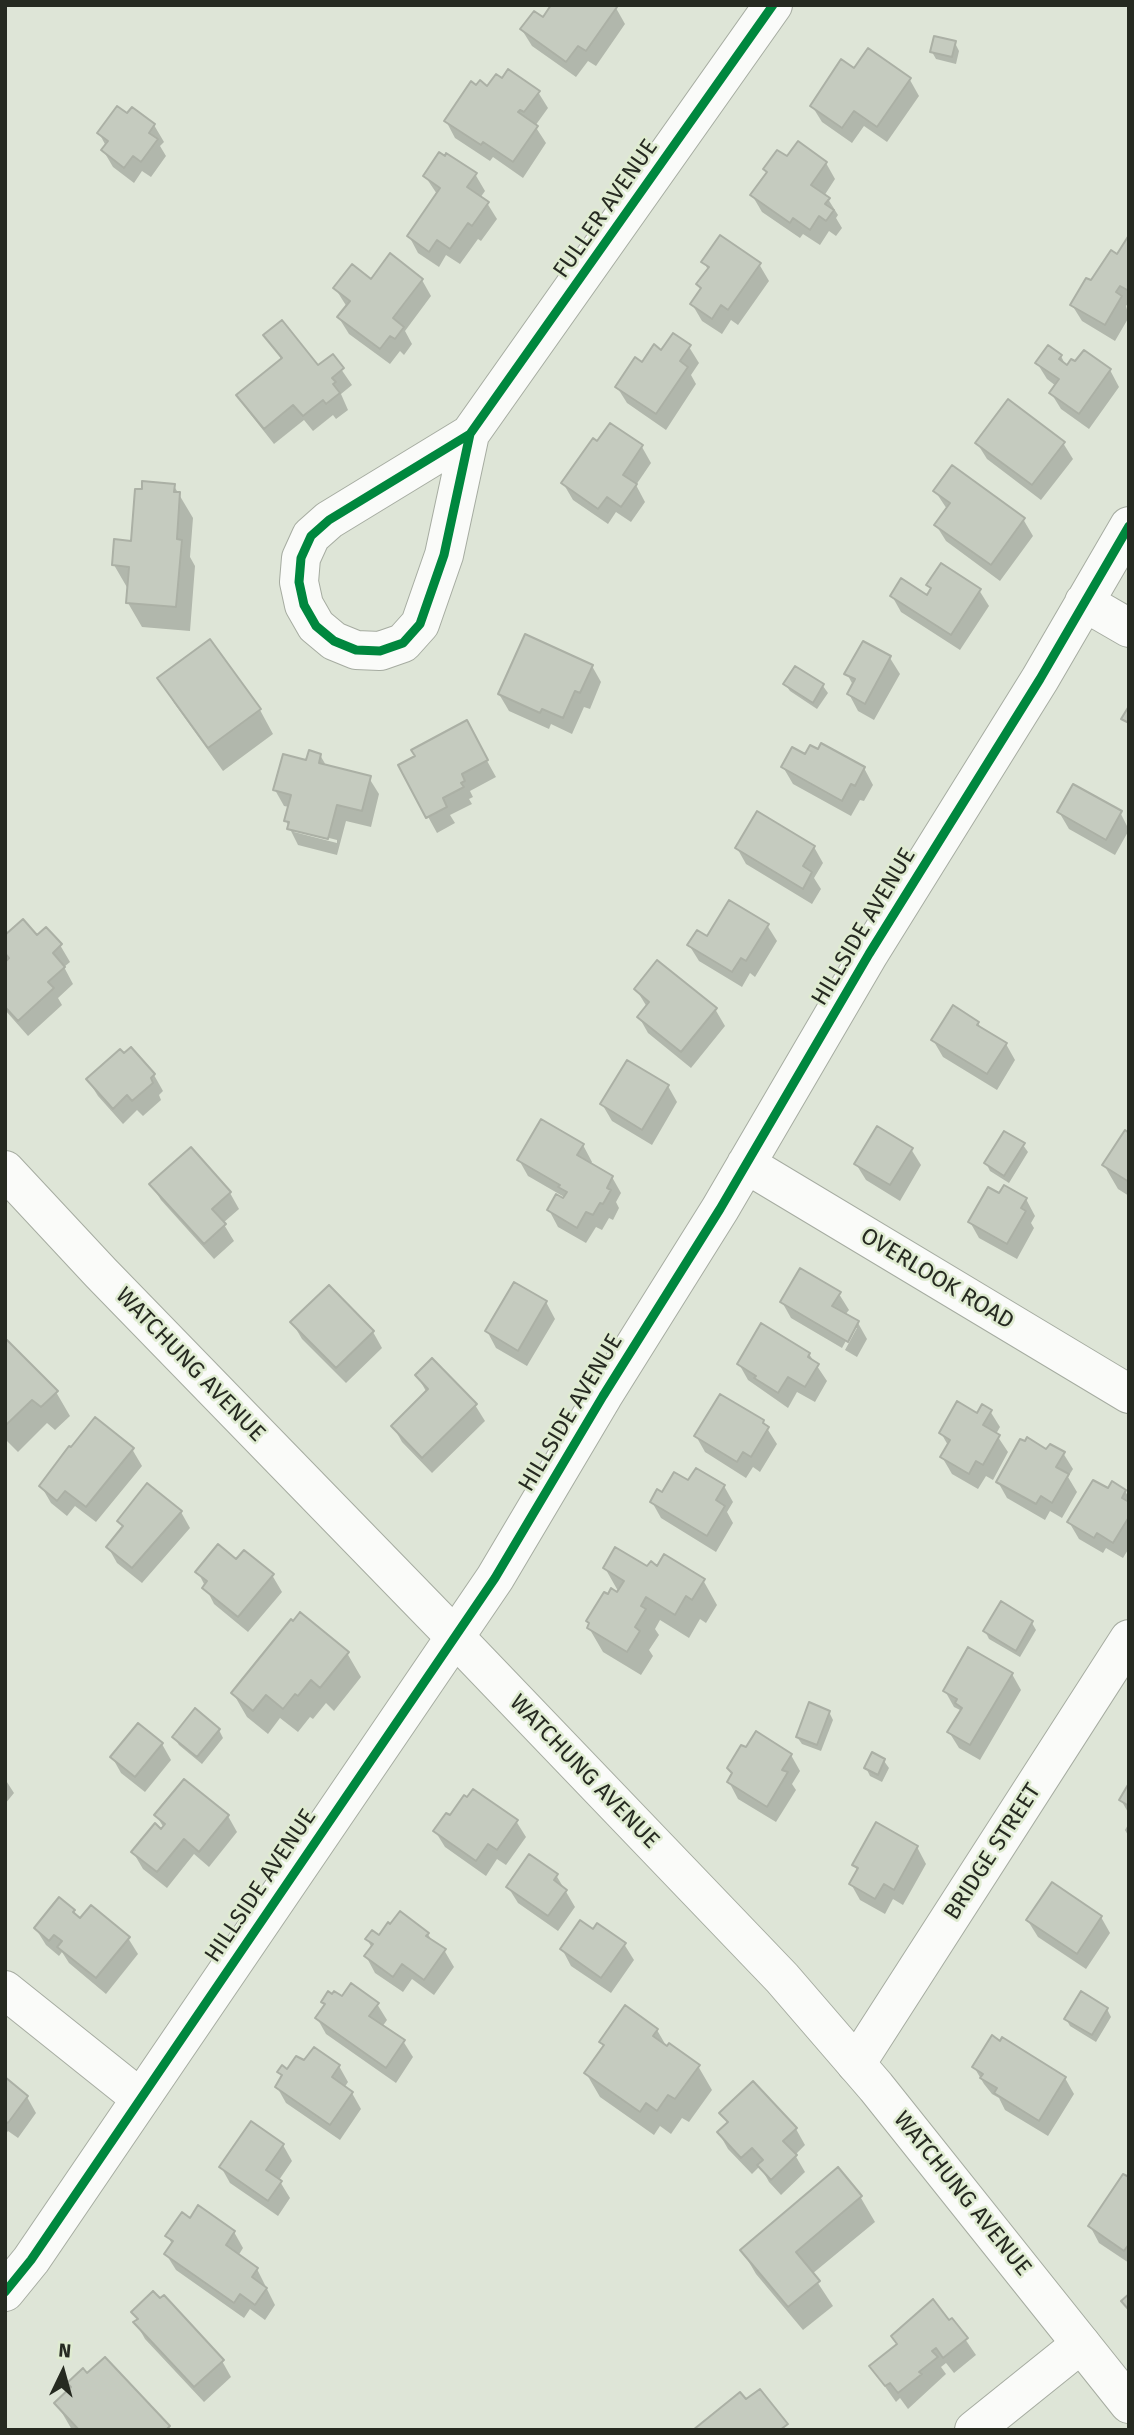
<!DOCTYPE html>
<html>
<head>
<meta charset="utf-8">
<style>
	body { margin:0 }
	#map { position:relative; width:1134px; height:2435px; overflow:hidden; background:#dee5d7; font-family:"Fira Sans",sans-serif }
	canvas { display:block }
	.frame { position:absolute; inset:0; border:7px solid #262a21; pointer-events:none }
	.north { position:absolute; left:28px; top:2337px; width:70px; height:70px; -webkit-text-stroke:5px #dfebd1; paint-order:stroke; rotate:5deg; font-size:19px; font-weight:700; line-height:28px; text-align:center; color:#262a21 }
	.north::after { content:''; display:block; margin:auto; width:24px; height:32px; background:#262a21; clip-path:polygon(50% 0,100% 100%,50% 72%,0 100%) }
</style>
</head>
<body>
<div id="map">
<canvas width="1134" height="2435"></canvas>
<div class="frame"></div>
<div class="north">N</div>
</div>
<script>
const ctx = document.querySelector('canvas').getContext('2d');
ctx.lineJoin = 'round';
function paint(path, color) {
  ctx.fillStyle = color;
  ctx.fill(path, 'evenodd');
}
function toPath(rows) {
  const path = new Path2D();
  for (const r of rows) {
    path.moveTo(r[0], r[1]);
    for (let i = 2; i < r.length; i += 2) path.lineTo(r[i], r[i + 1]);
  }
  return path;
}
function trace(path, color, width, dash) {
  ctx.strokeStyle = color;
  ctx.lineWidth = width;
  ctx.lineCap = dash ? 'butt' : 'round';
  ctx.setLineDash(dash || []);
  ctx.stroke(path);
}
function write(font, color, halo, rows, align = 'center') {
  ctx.font = font + ' "Fira Sans",sans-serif';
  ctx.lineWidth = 5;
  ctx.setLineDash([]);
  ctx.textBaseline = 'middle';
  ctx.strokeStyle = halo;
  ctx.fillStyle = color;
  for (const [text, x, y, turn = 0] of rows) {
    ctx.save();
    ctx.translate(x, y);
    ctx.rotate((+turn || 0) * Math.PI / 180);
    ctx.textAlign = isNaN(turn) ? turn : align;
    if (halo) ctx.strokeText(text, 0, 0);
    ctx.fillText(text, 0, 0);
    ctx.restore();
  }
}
const shadow = toPath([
	[616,8,625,24,596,66,588,61,576,77,532,46,522,30,543,19],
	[955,43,959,51,956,64,936,59,932,52],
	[855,71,910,80,919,96,887,142,864,126,852,143,822,122,812,106],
	[488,89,538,92,548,108,535,126,546,143,523,178,493,157,490,161,455,138,446,121],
	[128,116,154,125,164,142,160,146,166,156,151,177,142,171,134,183,113,167,103,150,106,146,99,133],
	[787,159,826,163,835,179,824,196,828,199,838,215,836,218,842,228,836,236,829,231,820,245,803,234,800,238,762,212,752,195],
	[475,174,485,191,480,198,487,203,497,219,481,241,478,239,460,264,446,255,439,267,418,253,409,236,437,194,425,176],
	[1129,238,1129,302,1126,306,1129,317,1115,341,1082,321,1072,305,1091,282,1118,256],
	[704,262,759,264,769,281,738,325,731,320,722,334,702,321,692,304,702,290,698,284,708,270],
	[422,280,431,296,405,331,412,344,404,355,400,351,390,364,349,334,339,318,347,307,335,288,371,281],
	[265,335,318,367,332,356,352,385,341,394,348,410,336,419,333,415,313,431,304,420,274,444,248,411,239,395,282,360],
	[689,347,699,363,691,375,696,384,666,430,627,403,617,387,642,365,662,352],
	[1061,356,1067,368,1110,370,1119,387,1089,429,1061,409,1051,393,1056,386,1047,379,1037,363],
	[977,443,1063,443,1073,459,1041,500,987,459],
	[642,447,651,463,636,485,645,502,631,522,616,512,608,524,573,500,563,483],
	[174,486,193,518,190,557,195,566,190,631,142,627,128,603,128,589,114,565],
	[935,491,1023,519,1033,536,1000,581,946,541,936,525,947,509],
	[928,585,979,590,989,606,960,650,901,612,892,596,928,597,932,591],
	[210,642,260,710,273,734,223,771,174,703,160,679],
	[864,643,890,658,900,674,874,720,858,711,849,694,853,685,847,674],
	[592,666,601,682,590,709,584,707,572,734,551,724,549,729,509,711,499,694],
	[795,668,823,686,828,693,817,709,790,691,785,684],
	[466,723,496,777,470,791,473,797,469,799,472,804,450,815,455,823,437,833,400,766],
	[320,755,327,767,369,778,379,794,371,827,346,821,337,855,298,845,286,821,289,807,284,806,275,790,308,762],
	[294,829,337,840,337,843,294,832],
	[806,756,864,768,873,785,864,801,860,800,851,816,793,784,783,767],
	[1059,812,1120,812,1129,830,1115,855,1069,829],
	[814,847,823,863,814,878,821,889,812,904,746,864,737,848],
	[767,925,777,941,755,977,750,973,742,987,699,961,689,945],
	[37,937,60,945,70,962,64,967,73,984,58,998,62,1005,28,1036,5,1010,5,964,9,961,5,955,5,938],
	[636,989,715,1009,725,1026,691,1068,648,1033,639,1017,647,1007],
	[978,1023,982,1030,1006,1044,1015,1060,997,1090,943,1057,933,1040],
	[131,1049,154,1075,163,1091,159,1095,161,1100,143,1116,137,1110,123,1124,98,1096,88,1080],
	[668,1086,677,1102,652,1145,612,1121,602,1104],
	[1129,1135,1129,1196,1118,1189,1104,1165],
	[583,1145,592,1162,590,1165,612,1177,621,1193,616,1202,619,1208,613,1220,609,1218,602,1230,596,1227,586,1243,558,1227,549,1210,566,1198,528,1176,519,1160],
	[1023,1145,1028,1152,1009,1183,990,1171,986,1163],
	[911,1149,921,1165,900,1201,866,1180,856,1164],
	[191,1150,230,1193,239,1209,223,1223,234,1241,214,1259,161,1200,151,1184],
	[1000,1196,1026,1199,1035,1216,1031,1223,1034,1228,1017,1259,979,1238,970,1222],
	[839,1294,849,1310,845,1315,858,1323,867,1339,857,1357,845,1350,857,1328,853,1328,842,1348,791,1318,782,1302],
	[546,1302,555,1319,527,1366,496,1348,487,1331],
	[292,1322,373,1332,382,1348,346,1383,302,1339],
	[5,1345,56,1392,70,1416,55,1430,47,1423,18,1452,5,1439],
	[809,1354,827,1381,815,1402,797,1392,788,1408,748,1380,739,1364],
	[417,1375,475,1405,485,1421,432,1473,402,1442,393,1426,427,1393],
	[990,1411,1000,1427,996,1434,1008,1452,993,1480,986,1476,978,1489,952,1474,942,1457,949,1447,941,1433],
	[763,1422,777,1444,760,1472,753,1467,746,1478,705,1452,696,1436],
	[132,1449,142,1466,96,1522,75,1506,67,1516,51,1503,41,1486],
	[1047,1451,1063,1453,1073,1469,1068,1477,1077,1492,1062,1518,1050,1511,1045,1520,1007,1498,998,1482],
	[689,1483,724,1486,733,1502,727,1512,733,1523,716,1552,661,1518,652,1502],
	[1108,1491,1125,1491,1129,1498,1129,1548,1123,1558,1106,1548,1103,1553,1079,1539,1069,1522],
	[181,1512,190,1528,142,1583,117,1563,108,1547,123,1528,119,1521],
	[605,1568,658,1568,703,1580,717,1605,706,1623,700,1619,689,1638,660,1620,655,1629,659,1635,649,1650,653,1656,641,1675,603,1652,589,1628,622,1598],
	[198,1572,272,1575,282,1592,248,1632,214,1604],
	[1032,1623,1036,1630,1020,1657,989,1639,985,1631],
	[347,1653,361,1677,334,1711,326,1703,313,1719,310,1717,298,1732,280,1718,268,1734,247,1717,233,1693],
	[1012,1674,1021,1690,980,1760,959,1748,949,1732,962,1711,954,1707,945,1691],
	[829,1712,833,1720,821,1751,802,1744,797,1737],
	[219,1730,223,1738,202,1764,179,1745,174,1737],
	[162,1744,171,1760,145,1792,121,1773,112,1757],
	[791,1755,800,1771,792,1784,796,1790,776,1822,738,1799,729,1782],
	[884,1761,889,1768,882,1782,870,1776,866,1768],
	[5,1779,14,1793,5,1804],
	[1129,1786,1129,1814,1121,1800],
	[156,1815,228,1816,237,1832,209,1867,194,1854,167,1888,143,1869,133,1852,164,1828],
	[450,1817,516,1821,526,1837,506,1865,497,1859,486,1876,445,1847,435,1831],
	[1129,1823,1129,1837,1125,1830],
	[917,1847,926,1864,903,1905,893,1899,885,1914,860,1900,851,1884,858,1872,854,1865],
	[556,1875,575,1907,558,1931,518,1903,508,1887],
	[74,1911,78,1919,128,1938,138,1954,106,1994,69,1963,62,1952,59,1956,46,1945,36,1929],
	[1101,1917,1110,1933,1086,1969,1038,1937,1028,1921],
	[594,1931,624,1944,634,1960,611,1993,571,1966,562,1949],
	[428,1934,433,1943,444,1950,454,1967,434,1995,412,1979,403,1992,375,1973,366,1956,372,1948,367,1939],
	[342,1999,377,2004,387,2020,382,2027,403,2041,413,2057,396,2083,326,2034,317,2018,326,2006,323,2002],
	[1107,2009,1111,2017,1096,2042,1070,2026,1066,2019],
	[657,2030,668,2049,698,2066,712,2090,689,2122,682,2118,671,2134,660,2126,654,2135,600,2097,586,2073,604,2048,601,2042],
	[304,2063,339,2066,348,2082,344,2088,352,2093,361,2109,340,2140,286,2103,277,2087,282,2078,279,2072],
	[974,2067,1065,2078,1074,2094,1048,2136,1005,2110,999,2098,992,2094,984,2084],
	[5,2080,27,2097,36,2113,18,2138,8,2131,5,2135],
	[721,2113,796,2129,805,2145,795,2155,805,2172,781,2195,769,2182,760,2166,752,2174,728,2149,719,2133,728,2124],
	[283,2145,292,2161,279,2180,290,2198,278,2216,230,2183,221,2167],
	[837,2170,861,2198,875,2222,812,2274,833,2306,803,2330,756,2274,742,2250],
	[1129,2179,1129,2263,1099,2243,1090,2226],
	[190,2220,234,2232,243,2248,238,2256,257,2269,275,2305,265,2320,250,2309,244,2318,176,2270,166,2254,173,2245,167,2236],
	[133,2312,222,2361,231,2377,204,2402,145,2339,136,2323,138,2321],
	[952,2320,976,2355,954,2373,946,2363,941,2367,946,2374,908,2409,900,2398,896,2402,871,2367],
	[57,2404,168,2427,170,2430,72,2430]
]);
const building = toPath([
	[551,5,614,5,617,7,586,51,578,46,566,62,520,29,534,11,543,17,551,5],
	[934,36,956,41,952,57,930,52,934,36],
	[868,48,911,78,877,127,854,111,842,128,810,106,841,59,854,68,868,48],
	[508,69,540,91,524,112,520,110,518,112,538,126,513,162,483,142,481,145,444,121,471,81,476,85,480,80,487,86,496,74,502,78,508,69],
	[117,106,127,113,132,107,155,124,149,133,158,139,141,162,133,156,124,168,101,150,108,141,97,133,117,106],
	[798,141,827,162,811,185,830,198,825,204,834,210,826,221,819,216,810,230,793,218,790,223,750,195,767,172,763,169,777,150,787,156,798,141],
	[439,152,445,156,446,153,477,173,467,187,489,202,472,226,468,223,450,249,437,240,429,252,407,236,440,188,423,176,439,152],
	[720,235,761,263,728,310,721,305,712,319,690,304,701,288,696,284,709,267,701,262,720,235],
	[1129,235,1129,291,1120,286,1116,292,1122,296,1105,325,1070,305,1086,278,1091,280,1111,250,1117,254,1129,235],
	[390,253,423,279,393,318,404,327,395,339,390,336,380,349,337,317,350,301,333,288,352,264,371,279,390,253],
	[282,320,318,365,333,354,344,368,332,378,336,382,333,384,340,393,326,404,323,400,303,416,293,405,264,429,236,395,282,358,263,335,282,320],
	[673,333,691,345,680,361,688,367,656,414,615,387,635,357,642,362,654,344,661,350,673,333],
	[1048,345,1062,355,1059,359,1067,365,1071,359,1075,361,1084,350,1111,369,1079,414,1049,393,1059,379,1035,363,1048,345],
	[1008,399,1065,442,1032,485,975,443,1008,399],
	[610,423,643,445,623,475,637,484,621,507,607,497,598,509,561,483,593,438,597,441,610,423],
	[952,465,1025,518,991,565,934,525,950,503,933,491,952,465],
	[142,481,175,484,174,492,180,492,177,539,182,540,176,607,126,603,129,567,112,565,114,539,131,541,135,489,142,489,142,481],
	[941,563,981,589,951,635,890,596,901,578,927,595,931,588,926,585,941,563],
	[525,634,593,665,580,693,575,691,563,718,542,709,540,713,498,694,525,634],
	[210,639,261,709,208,748,157,678,210,639],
	[863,641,891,656,865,704,847,694,855,679,844,674,863,641],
	[795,666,824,684,813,703,783,684,795,666],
	[1129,706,1129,723,1121,719,1129,706],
	[467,720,488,760,462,774,465,781,461,783,464,787,443,798,447,807,426,818,398,765,415,756,411,750,467,720],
	[821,743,865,767,855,786,851,784,842,801,781,767,792,747,805,754,810,745,818,749,821,743],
	[309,750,321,754,319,763,371,776,362,811,337,805,328,839,287,829,289,822,284,821,291,795,273,790,283,754,306,760,309,750],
	[1073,784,1122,811,1106,840,1057,812,1073,784],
	[757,811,815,846,803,866,812,872,803,889,735,848,757,811],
	[729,900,769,924,746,961,741,958,732,972,687,945,697,930,707,936,729,900],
	[23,919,37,935,46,927,62,944,53,953,65,967,48,982,54,988,18,1021,5,1007,5,962,9,958,5,953,5,935,23,919],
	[657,960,717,1008,681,1052,637,1017,649,1002,634,989,657,960],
	[953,1005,979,1022,977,1025,1007,1043,987,1074,931,1040,953,1005],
	[131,1047,155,1074,151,1078,153,1083,132,1101,127,1095,113,1109,86,1079,120,1049,124,1053,131,1047],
	[627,1060,669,1085,642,1130,600,1104,627,1060],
	[541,1119,584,1144,577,1155,613,1176,607,1188,611,1190,603,1204,600,1203,593,1215,586,1212,577,1228,547,1210,556,1194,563,1198,567,1192,558,1187,560,1185,517,1160,541,1119],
	[877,1126,913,1148,890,1185,854,1164,877,1126],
	[1125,1130,1129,1133,1129,1182,1102,1165,1125,1130],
	[1004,1131,1025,1143,1004,1176,984,1163,1004,1131],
	[191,1147,231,1192,212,1209,226,1224,204,1244,149,1184,191,1147],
	[1004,1185,1027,1198,1021,1208,1026,1211,1007,1244,968,1222,988,1187,999,1193,1004,1185],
	[800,1268,841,1292,832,1306,859,1321,848,1342,780,1302,800,1268],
	[514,1282,547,1301,518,1351,485,1331,514,1282],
	[329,1285,374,1331,336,1368,290,1322,329,1285],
	[761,1323,810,1353,808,1357,819,1364,805,1387,788,1377,778,1393,754,1378,756,1376,737,1364,761,1323],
	[7,1340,58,1391,41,1407,32,1400,5,1426,5,1342,7,1340],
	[432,1358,477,1404,422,1458,391,1426,428,1389,415,1375,432,1358],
	[720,1394,764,1420,763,1423,769,1427,751,1457,743,1452,737,1462,694,1436,720,1394],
	[957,1401,977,1413,982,1404,992,1410,983,1425,1000,1435,983,1465,976,1461,969,1474,940,1457,950,1440,939,1433,957,1401],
	[95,1417,134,1448,86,1507,65,1491,57,1501,39,1486,69,1446,71,1447,95,1417],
	[1027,1437,1046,1449,1050,1444,1065,1452,1056,1467,1069,1474,1052,1503,1041,1496,1036,1504,996,1482,1020,1439,1025,1441,1027,1437],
	[696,1468,725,1485,716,1500,725,1506,707,1536,650,1502,657,1489,662,1492,674,1472,688,1480,696,1468],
	[1093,1480,1108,1488,1112,1481,1126,1490,1122,1498,1129,1502,1129,1517,1113,1543,1097,1533,1094,1538,1067,1522,1093,1480],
	[147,1483,182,1511,132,1568,106,1547,123,1526,117,1521,147,1483],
	[218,1544,236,1559,244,1550,274,1574,238,1617,202,1588,207,1581,195,1572,218,1544],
	[615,1547,647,1566,651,1561,657,1566,664,1554,705,1579,692,1600,686,1596,675,1615,646,1597,641,1606,646,1609,635,1627,640,1631,627,1652,587,1628,589,1623,586,1621,604,1592,608,1594,611,1588,617,1592,624,1581,603,1568,615,1547],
	[1001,1601,1033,1621,1016,1651,983,1631,1001,1601],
	[300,1612,349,1652,320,1688,311,1680,298,1696,295,1694,283,1709,266,1695,253,1711,231,1693,291,1619,293,1621,300,1612],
	[968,1647,1013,1673,970,1745,947,1732,962,1708,955,1703,957,1699,943,1691,968,1647],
	[809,1702,830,1711,817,1745,796,1737,809,1702],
	[195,1708,220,1729,197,1757,172,1737,195,1708],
	[138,1723,163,1743,135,1777,110,1757,138,1723],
	[756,1731,792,1754,782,1770,788,1772,767,1807,727,1782,732,1773,727,1768,741,1745,746,1747,756,1731],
	[872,1752,885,1759,878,1775,864,1768,872,1752],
	[184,1779,229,1815,199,1852,184,1839,157,1872,131,1852,155,1823,161,1829,165,1824,154,1815,184,1779],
	[1129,1783,1129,1806,1119,1800,1129,1783],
	[473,1789,518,1820,497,1850,488,1844,476,1861,433,1831,446,1813,450,1815,464,1795,467,1797,473,1789],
	[876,1822,918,1846,894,1890,884,1884,875,1899,849,1884,858,1868,852,1865,876,1822],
	[529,1854,558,1874,554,1880,567,1890,548,1916,506,1887,529,1854],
	[1052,1882,1102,1916,1077,1954,1026,1920,1052,1882],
	[59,1897,75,1910,73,1912,80,1918,91,1905,130,1937,96,1978,57,1947,62,1941,54,1935,49,1941,34,1928,59,1897],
	[400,1911,429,1933,426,1936,446,1949,424,1980,402,1964,393,1977,364,1956,373,1944,365,1939,372,1930,379,1935,388,1922,390,1924,400,1911],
	[580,1920,593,1929,597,1923,626,1943,601,1978,560,1949,580,1920],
	[351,1983,379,2003,369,2016,405,2040,386,2068,315,2018,325,2004,321,2002,328,1991,332,1994,334,1991,342,1996,351,1983],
	[1081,1991,1108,2008,1092,2035,1064,2019,1081,1991],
	[625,2005,658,2029,653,2036,667,2046,669,2043,700,2065,675,2099,668,2095,657,2111,646,2103,640,2112,584,2073,604,2045,599,2042,625,2005],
	[992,2035,1000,2041,1002,2037,1066,2077,1039,2121,994,2093,997,2088,980,2078,983,2074,972,2067,992,2035],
	[314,2047,340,2065,332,2077,353,2092,330,2125,275,2087,282,2075,277,2072,282,2065,287,2069,296,2056,304,2060,314,2047],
	[5,2077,28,2096,8,2123,5,2121,5,2077],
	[753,2081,797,2128,783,2141,797,2155,771,2180,757,2165,763,2160,752,2148,741,2158,717,2132,728,2122,719,2113,753,2081],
	[251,2121,284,2144,266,2170,282,2181,268,2201,219,2167,251,2121],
	[838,2167,862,2196,796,2252,820,2281,788,2307,740,2250,838,2167],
	[1123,2174,1129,2177,1129,2244,1124,2251,1088,2226,1123,2174],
	[198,2205,235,2231,226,2245,258,2268,252,2277,267,2288,255,2305,240,2294,234,2303,164,2254,173,2241,165,2236,182,2212,190,2218,198,2205],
	[153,2291,160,2298,164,2295,224,2360,194,2387,133,2322,138,2319,131,2312,153,2291],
	[1129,2294,1129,2310,1121,2301,1129,2294],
	[933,2299,949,2320,952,2318,968,2338,943,2358,936,2348,932,2351,938,2357,919,2372,922,2374,898,2393,890,2383,885,2386,869,2366,897,2344,891,2336,933,2299],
	[105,2357,170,2426,166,2430,79,2430,54,2403,71,2387,67,2383,83,2368,87,2373,105,2357],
	[760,2389,788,2424,780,2430,693,2430,740,2392,746,2399,760,2389]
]);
const minor = toPath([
	[470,434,444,555,420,624,403,643,380,651,356,650,334,641,316,626,304,605,299,582,301,558,311,536,329,520,470,434,773,5],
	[1084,602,1129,628],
	[746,1164,1129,1394],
	[5,1990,140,2098],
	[856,2064,1129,1639],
	[5,2292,31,2260,495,1578,603,1396,720,1209,869,954,1040,679,1129,526],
	[974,2430,1081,2344]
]);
const major = toPath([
	[5,1170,101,1273,454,1636,782,1978,876,2087,1129,2404]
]);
const cycleway = toPath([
	[470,434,444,555,420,624,403,643,380,651,356,650,334,641,316,626,304,605,299,582,301,558,311,536,329,520,470,434,773,5],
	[5,2292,31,2260,495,1578,603,1396,720,1209,869,954,1040,679,1129,526]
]);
const streetNames = [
	["FULLER AVENUE",606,209,-55],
	["HILLSIDE AVENUE",864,927,-59],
	["OVERLOOK ROAD",937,1279,31],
	["WATCHUNG AVENUE",190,1365,46],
	["HILLSIDE AVENUE",571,1413,-59],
	["WATCHUNG AVENUE",584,1772,46],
	["BRIDGE STREET",993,1852,-57],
	["HILLSIDE AVENUE",261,1886,-56],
	["WATCHUNG AVENUE",962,2194,51]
];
paint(shadow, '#0003');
paint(building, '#c5cbbf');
trace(building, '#abb0a5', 2);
trace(minor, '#a6aca1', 40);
trace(major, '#a6aca1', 40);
trace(minor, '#fafbf9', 38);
trace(major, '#fafbf9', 38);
trace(cycleway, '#00873e', 9);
write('23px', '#262a21', '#dfebd1', streetNames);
</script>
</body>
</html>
